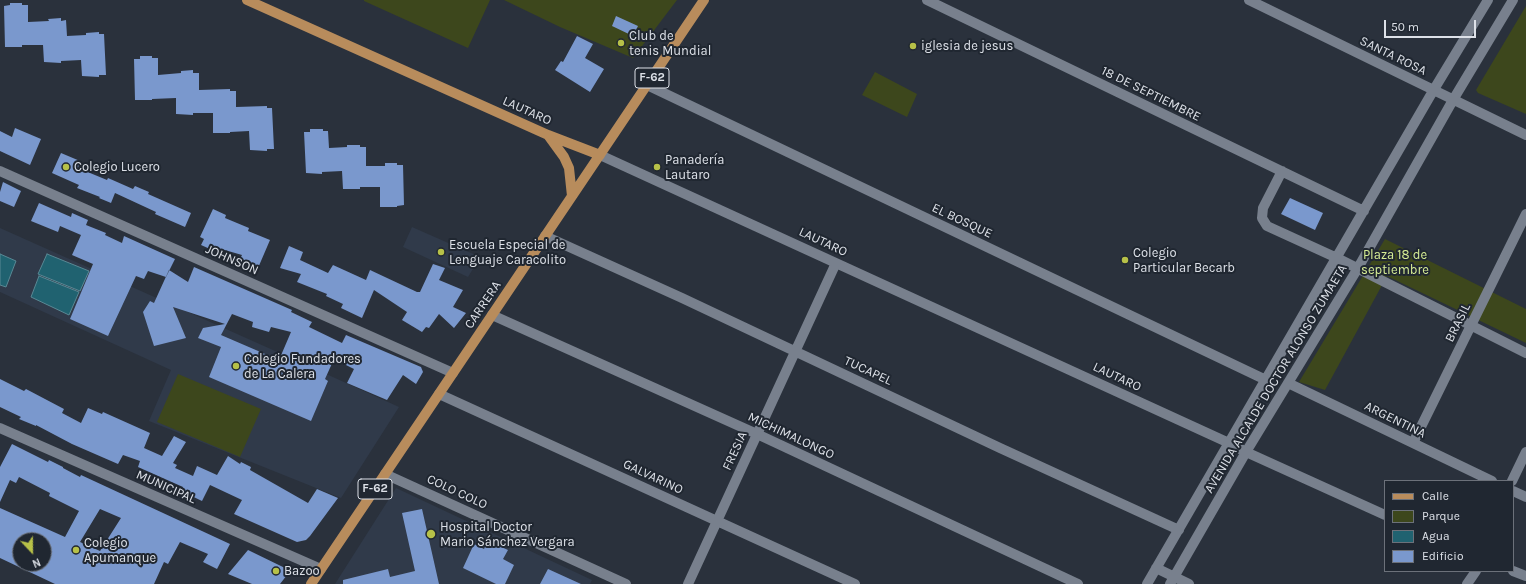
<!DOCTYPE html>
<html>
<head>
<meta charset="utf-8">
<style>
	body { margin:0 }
	#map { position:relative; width:1526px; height:584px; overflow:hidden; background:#2a313c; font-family:Karla,sans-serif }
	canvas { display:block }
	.legend { position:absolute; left:1384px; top:480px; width:130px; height:92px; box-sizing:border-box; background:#202731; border:1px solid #6c717a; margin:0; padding:5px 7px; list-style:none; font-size:12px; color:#dde1e8 }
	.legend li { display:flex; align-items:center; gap:8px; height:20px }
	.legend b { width:20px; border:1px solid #6c717a }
	.north { position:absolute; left:12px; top:532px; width:40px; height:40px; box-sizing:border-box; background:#202731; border:1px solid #6c717a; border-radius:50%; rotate:158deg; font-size:11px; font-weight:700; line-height:16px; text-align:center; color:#dde1e8 }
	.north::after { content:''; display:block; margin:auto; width:14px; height:18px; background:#b7c148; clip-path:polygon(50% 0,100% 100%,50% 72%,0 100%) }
	.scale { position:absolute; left:1384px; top:20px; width:92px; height:18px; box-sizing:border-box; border:2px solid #dde1e8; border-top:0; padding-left:5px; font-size:12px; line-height:14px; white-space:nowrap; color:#dde1e8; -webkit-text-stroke:3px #202731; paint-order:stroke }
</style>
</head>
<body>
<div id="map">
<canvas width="1526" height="584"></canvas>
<ul class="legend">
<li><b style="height:5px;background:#b88c5c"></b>Calle</li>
<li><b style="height:11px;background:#3d471c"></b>Parque</li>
<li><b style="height:11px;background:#206270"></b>Agua</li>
<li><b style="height:11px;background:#7a98cd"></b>Edificio</li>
</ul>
<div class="north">N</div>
<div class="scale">50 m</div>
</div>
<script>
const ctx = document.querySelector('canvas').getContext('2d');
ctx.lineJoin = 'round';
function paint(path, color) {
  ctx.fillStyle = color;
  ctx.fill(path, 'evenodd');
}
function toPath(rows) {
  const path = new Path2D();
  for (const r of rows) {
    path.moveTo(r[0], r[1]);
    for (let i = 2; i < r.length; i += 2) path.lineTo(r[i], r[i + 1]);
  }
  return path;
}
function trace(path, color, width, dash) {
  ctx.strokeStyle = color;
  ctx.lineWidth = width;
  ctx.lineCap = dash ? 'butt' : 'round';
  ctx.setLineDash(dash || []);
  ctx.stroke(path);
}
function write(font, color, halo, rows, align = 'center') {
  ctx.font = font + ' Karla,sans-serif';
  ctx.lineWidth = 4;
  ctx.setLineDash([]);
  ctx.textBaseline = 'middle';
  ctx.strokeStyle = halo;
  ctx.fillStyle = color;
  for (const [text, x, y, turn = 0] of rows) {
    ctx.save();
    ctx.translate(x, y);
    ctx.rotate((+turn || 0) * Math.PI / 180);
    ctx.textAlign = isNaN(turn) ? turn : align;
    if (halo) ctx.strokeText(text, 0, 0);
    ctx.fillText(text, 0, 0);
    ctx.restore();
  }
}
const built = toPath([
	[412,227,480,257,468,277,403,247],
	[0,228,302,363,399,407,341,498,149,421,171,370,0,292],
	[396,488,592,580,590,584,335,584]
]);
const green = toPath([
	[364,0,490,0,468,48,364,1],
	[504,0,677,0,633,58,560,27],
	[1526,6,1526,114,1478,93,1476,90],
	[875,72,917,94,907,117,862,95],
	[1385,239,1526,309,1526,343,1387,276,1325,390,1299,382],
	[178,374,261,409,240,457,157,422]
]);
const water = toPath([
	[0,254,16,261,6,287,0,285,0,254],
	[47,254,89,271,80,291,38,274,47,254],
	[39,276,79,292,69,315,31,297,39,276]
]);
const building = toPath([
	[10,3,22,3,22,5,28,5,28,22,49,21,48,19,61,18,61,21,66,20,67,36,86,35,86,33,99,32,99,34,104,34,106,75,99,75,99,77,82,76,81,60,61,61,61,63,44,62,43,45,22,45,22,47,5,47,4,6,10,5],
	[616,16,638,26,633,36,612,26],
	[577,36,593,44,585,58,604,69,590,92,555,70,561,61,563,62],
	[140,56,152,56,152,58,158,58,158,75,181,73,181,71,193,70,193,73,199,73,199,90,230,89,230,91,236,91,236,107,267,106,267,108,272,108,274,149,267,149,267,151,250,150,249,131,230,132,230,133,213,133,213,113,193,113,193,115,176,114,176,98,152,99,152,100,135,100,134,59,140,59],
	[15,128,41,139,30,165,0,151,0,131,12,137],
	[310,129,323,129,323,131,328,131,329,148,347,147,347,145,360,145,360,147,366,147,366,166,385,166,385,163,397,163,397,165,403,165,404,205,397,206,397,207,380,207,380,187,360,187,360,189,343,189,342,171,322,172,322,174,306,173,304,132,310,132],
	[61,153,80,161,78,168,107,180,108,178,133,189,135,186,149,192,148,194,191,213,185,227,155,214,156,212,115,193,111,203,99,198,100,197,77,188,79,185,52,173],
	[3,182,21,191,14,207,0,201,0,192],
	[1290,198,1323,213,1315,230,1281,214],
	[39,203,71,217,72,213,88,220,86,225,106,233,105,235,122,243,124,236,175,259,166,277,148,271,144,279,136,276,108,336,70,319,93,264,72,255,81,235,60,226,58,232,31,221],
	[213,209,226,215,225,218,249,228,248,231,270,240,258,268,239,261,242,255,211,246,210,249,201,245,204,239,200,237],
	[289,246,303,252,300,260,328,273,333,265,366,280,370,270,417,292,420,292,433,264,445,268,439,280,463,290,453,307,466,313,454,328,439,314,429,328,426,327,422,332,402,320,407,312,374,290,362,318,341,308,343,304,326,296,327,294,297,282,301,274,280,268],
	[194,267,292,310,291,312,312,322,309,327,342,343,346,335,421,367,423,372,416,384,403,375,387,400,347,383,354,369,334,359,325,379,328,381,311,421,209,377,221,347,198,338,203,328,225,324,173,307,186,338,154,346,143,312,150,301,154,303,169,270,188,282],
	[232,314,253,322,252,327,269,332,271,327,291,332,279,360,221,335],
	[0,379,24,391,26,389,64,409,62,413,81,423,88,408,102,414,103,412,150,433,144,448,162,456,174,436,186,442,173,463,177,465,175,468,193,476,197,466,217,475,228,456,240,464,241,462,251,467,250,470,308,503,317,489,338,498,310,536,306,540,297,542,234,514,242,500,210,485,202,501,181,491,183,487,138,467,140,461,123,455,118,464,72,444,36,425,36,426,19,419,21,417,0,407],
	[12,444,48,462,49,460,63,467,63,468,80,477,81,475,230,544,217,569,203,562,208,554,180,542,168,564,164,562,154,584,55,584,0,558,0,508,65,537,79,511,49,496,50,493,19,477,16,483,10,480,0,502,0,467],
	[100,509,121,518,100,551,80,542],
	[20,540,44,540,44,564,20,564],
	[422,509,439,584,343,584,343,580,388,569,390,577,415,571,402,513],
	[488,541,508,550,503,559,514,565,505,584,496,584,463,568,474,544,484,549],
	[248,550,285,568,287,575,280,584,252,584,228,574],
	[548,569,581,584,540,584]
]);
const minor = toPath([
	[927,0,1364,211],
	[1249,0,1526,135],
	[647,85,1266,380],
	[600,155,1229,443,1246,452,1385,515],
	[0,171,453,373],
	[1282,171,1263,208,1262,218,1267,226,1337,258,1526,353],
	[545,236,682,298,1000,448,1179,530],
	[492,315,757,434,1078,584],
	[1288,383,1492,481],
	[439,394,855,584],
	[0,428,321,569],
	[1413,443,1526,214],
	[385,474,626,584],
	[1512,481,1526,452],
	[1513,491,1526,497],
	[1156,568,1189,584],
	[1513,571,1526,576],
	[688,584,836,263],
	[1147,584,1433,91,1488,0],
	[1170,584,1246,452,1358,268,1453,100,1513,0],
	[1467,584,1476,571]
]);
const major = toPath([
	[247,0,548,135,600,155],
	[548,135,564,157,569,168,572,196],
	[311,584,704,0]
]);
const markers = [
	[621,43,4,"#b7c148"],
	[913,46,4,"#b7c148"],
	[66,167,4,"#b7c148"],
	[657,167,4,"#b7c148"],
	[441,252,4,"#b7c148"],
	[1125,260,4,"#b7c148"],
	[236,366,4,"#b7c148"],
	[431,534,5,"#b7c148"],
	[76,550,4,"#b7c148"],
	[276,571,4,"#b7c148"]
];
const shields = [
	[652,78,34],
	[375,489,34]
];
const shieldNames = [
	["F-62",652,78],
	["F-62",375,489]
];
const poiNames = [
	["Club de",629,36],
	["tenis Mundial",629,51],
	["iglesia de jesus",921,46],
	["Panadería",665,160],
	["Lautaro",665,175],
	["Colegio Lucero",74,167],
	["Escuela Especial de",449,245],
	["Lenguaje Caracolito",449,260],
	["Colegio",1133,253],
	["Particular Becarb",1133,268],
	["Colegio Fundadores",244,359],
	["de La Calera",244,374],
	["Hospital Doctor",440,527],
	["Mario Sánchez Vergara",440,542],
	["Colegio",84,543],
	["Apumanque",84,558],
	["Bazoo",284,571]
];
const streetNames = [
	["SANTA ROSA",1393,56,26],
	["18 DE SEPTIEMBRE",1151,94,26],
	["LAUTARO",527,111,24],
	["EL BOSQUE",962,221,25],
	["LAUTARO",823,242,25],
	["JOHNSON",232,260,24],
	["CARRERA",483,305,-56],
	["BRASIL",1458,323,-64],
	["TUCAPEL",868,371,25],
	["LAUTARO",1117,377,25],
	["AVENIDA ALCALDE DOCTOR ALONSO ZUMAETA",1276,379,-59],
	["ARGENTINA",1395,420,26],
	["MICHIMALONGO",791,436,25],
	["FRESIA",735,451,-65],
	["GALVARINO",653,477,25],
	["MUNICIPAL",166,487,24],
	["COLO COLO",457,492,25]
];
const parkNames = [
	["Plaza 18 de",1395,255],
	["septiembre",1395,270]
];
paint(built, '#303a4a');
paint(green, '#3d471c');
paint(water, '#206270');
trace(water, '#598894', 1);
paint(building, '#7a98cd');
trace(minor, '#78808d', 10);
trace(major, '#b88c5c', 10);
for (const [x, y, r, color] of markers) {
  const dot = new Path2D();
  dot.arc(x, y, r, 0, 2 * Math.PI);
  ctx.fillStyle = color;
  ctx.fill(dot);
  trace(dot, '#202731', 1.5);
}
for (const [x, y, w] of shields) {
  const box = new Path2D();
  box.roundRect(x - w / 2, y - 10, w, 20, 3);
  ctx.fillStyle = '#202731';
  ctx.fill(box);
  trace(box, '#dde1e8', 1);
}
write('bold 12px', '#dde1e8', null, shieldNames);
write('13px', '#dde1e8', '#202731', poiNames, 'left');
write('13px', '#dde1e8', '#202731', streetNames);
write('13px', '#d7ee95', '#202731', parkNames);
</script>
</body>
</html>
